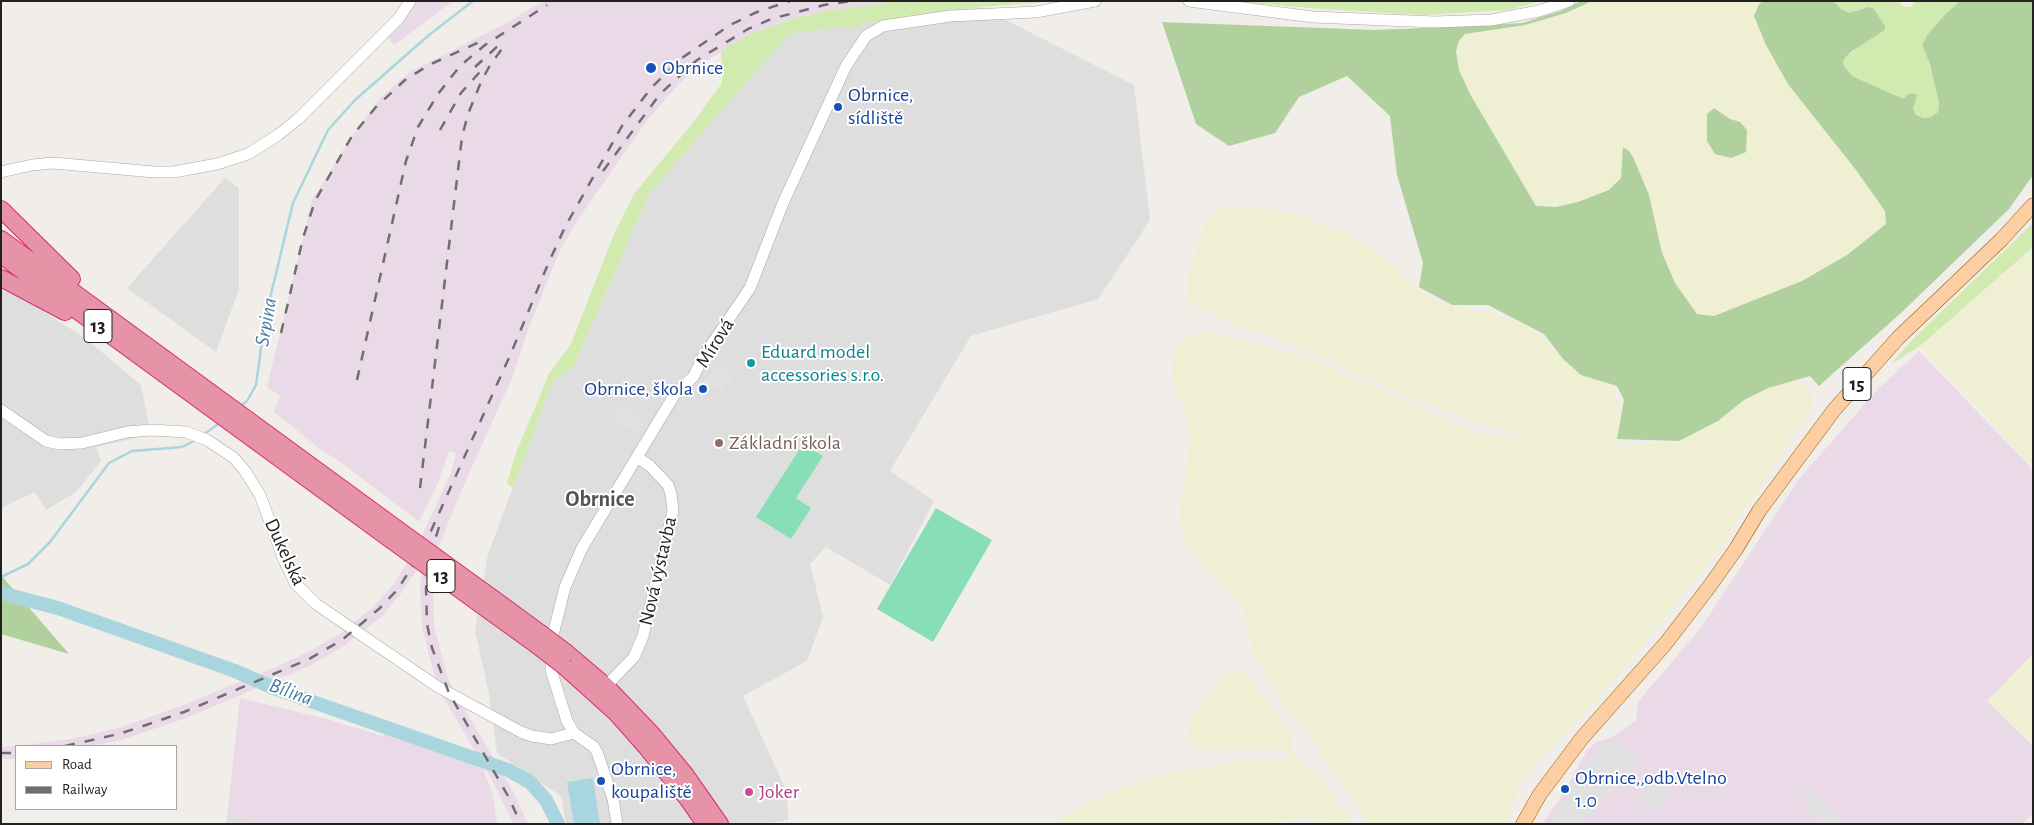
<!DOCTYPE html>
<html>
<head>
<meta charset="utf-8">
<style>
	body { margin:0 }
	#map { position:relative; width:2034px; height:825px; overflow:hidden; background:#f1ede8; font-family:"Alegreya Sans",sans-serif }
	canvas { display:block }
	.frame { position:absolute; inset:0; border:2px solid #212121; pointer-events:none }
	.legend { position:absolute; left:15px; top:745px; width:162px; height:65px; box-sizing:border-box; background:#fff; border:1px solid #a6a6a6; margin:0; padding:6px 9px; list-style:none; font-size:15px; color:#212121 }
	.legend li { display:flex; align-items:center; gap:10px; height:25px }
	.legend b { width:25px; border:1px solid #a6a6a6 }
</style>
</head>
<body>
<div id="map">
<canvas width="2034" height="825"></canvas>
<div class="frame"></div>
<ul class="legend">
<li><b style="height:6px;background:#fbcfa3"></b>Road</li>
<li><b style="height:6px;background:#6f6f6f"></b>Railway</li>
</ul>
</div>
<script>
const ctx = document.querySelector('canvas').getContext('2d');
ctx.lineJoin = 'round';
function paint(path, color) {
  ctx.fillStyle = color;
  ctx.fill(path, 'evenodd');
}
function toPath(rows) {
  const path = new Path2D();
  for (const r of rows) {
    path.moveTo(r[0], r[1]);
    for (let i = 2; i < r.length; i += 2) path.lineTo(r[i], r[i + 1]);
  }
  return path;
}
function trace(path, color, width, dash) {
  ctx.strokeStyle = color;
  ctx.lineWidth = width;
  ctx.lineCap = dash ? 'butt' : 'round';
  ctx.setLineDash(dash || []);
  ctx.stroke(path);
}
function write(font, color, halo, rows, align = 'center') {
  ctx.font = font + ' "Alegreya Sans",sans-serif';
  ctx.lineWidth = 4;
  ctx.setLineDash([]);
  ctx.textBaseline = 'middle';
  ctx.strokeStyle = halo;
  ctx.fillStyle = color;
  for (const [text, x, y, turn = 0] of rows) {
    ctx.save();
    ctx.translate(x, y);
    ctx.rotate((+turn || 0) * Math.PI / 180);
    ctx.textAlign = isNaN(turn) ? turn : align;
    if (halo) ctx.strokeText(text, 0, 0);
    ctx.fillText(text, 0, 0);
    ctx.restore();
  }
}
const residential = toPath([
	[980,7,1134,85,1150,220,1098,299,971,336,890,471,934,501,890,585,826,547,810,564,823,617,807,661,743,696,787,792,788,820,762,824,566,824,561,796,497,753,489,694,475,630,488,554,553,381,574,366,649,194,788,35,835,27,850,27,858,29,861,24],
	[225,178,239,188,239,289,216,352,127,288],
	[1,290,22,297,86,339,141,385,151,435,96,447,101,461,76,492,46,510,35,492,1,508],
	[227,817,270,821,278,824,226,824]
]);
const industrial = toPath([
	[417,1,453,1,394,45,386,35],
	[543,1,900,1,825,11,790,19,750,34,700,65,676,87,648,119,579,218,560,250,528,330,513,376,458,498,440,544,434,570,433,588,434,626,447,675,454,691,514,793,528,824,514,824,491,778,443,697,436,680,422,628,420,588,423,561,402,592,381,617,345,645,312,665,186,718,121,740,94,746,18,746,71,739,118,728,181,706,264,672,306,653,338,635,372,608,393,585,416,548,451,473,456,453,449,451,437,485,419,522,343,464,319,448,274,412,280,396,267,387,312,200,354,133,380,98,410,72,503,25],
	[1919,351,2033,470,2033,654,1987,701,2033,746,2033,814,2022,824,1542,824,1560,799,1586,752,1596,742,1612,737,1636,721,1638,702,1700,629,1799,479,1876,391],
	[240,698,327,719,383,736,387,730,482,766,493,795,497,824,278,824,227,817],
	[16,746,16,759,1,759,1,747]
]);
const farmland = toPath([
	[1592,1,1764,1,1758,4,1788,84,1856,170,1885,211,1886,225,1847,255,1802,281,1714,316,1707,317,1697,314,1675,283,1662,253,1649,195,1633,157,1629,151,1621,155,1621,178,1609,190,1578,202,1556,207,1536,206,1470,94,1456,59,1459,41,1465,34,1525,25,1566,13],
	[1714,108,1730,119,1740,122,1707,120,1707,114],
	[1234,206,1263,208,1294,214,1343,233,1371,248,1384,257,1426,297,1449,306,1488,312,1525,326,1538,334,1577,373,1604,382,1613,388,1620,406,1617,439,1620,445,1671,443,1681,440,1717,423,1744,400,1757,392,1783,383,1795,381,1800,383,1812,395,1812,404,1807,415,1715,555,1623,669,1587,710,1542,755,1523,778,1504,824,1370,824,1309,735,1286,707,1257,660,1251,644,1247,619,1242,606,1192,552,1182,532,1180,508,1187,467,1191,434,1172,375,1174,355,1184,340,1196,333,1204,332,1303,356,1468,429,1485,435,1535,438,1483,425,1391,389,1289,343,1233,323,1195,307,1188,297,1187,283,1201,234,1209,217,1212,213,1218,210],
	[2033,247,2033,467,1920,346],
	[2033,654,2033,745,1987,701],
	[1233,670,1238,670,1248,679,1277,713,1289,732,1295,756,1302,764,1313,770,1352,824,1326,824,1320,817,1281,820,1273,824,1054,824,1078,808,1103,795,1158,776,1230,762,1287,759,1285,751,1281,750,1198,749,1191,745,1187,737,1192,716,1216,684,1227,673]
]);
const grass = toPath([
	[900,1,1059,1,980,7,861,24,858,29,850,27,835,27,788,35,649,194,574,366,553,381,513,488,507,483,516,453,549,374,571,344,614,234,634,194,692,124,722,83,721,51,750,34,791,19,825,11],
	[1229,1,1542,1,1507,10,1424,15,1323,9],
	[1833,1,1898,1,1904,7,1910,7,1916,1,1960,1,1927,35,1922,45,1930,64,1939,103,1938,112,1931,117,1924,118,1916,115,1913,109,1917,96,1899,97,1852,76,1843,64,1844,59,1860,45,1885,30,1868,7,1850,13,1841,9],
	[2033,223,2033,247,1920,346,1891,364,1913,339]
]);
const forest = toPath([
	[1581,1,1592,1,1566,13,1525,25,1465,34,1459,41,1456,51,1459,70,1470,94,1536,206,1556,207,1578,202,1609,190,1621,178,1623,147,1629,151,1633,157,1649,195,1662,253,1675,283,1697,314,1714,316,1802,281,1847,255,1886,224,1885,211,1856,170,1788,84,1766,45,1754,16,1759,4,1764,1,1833,1,1841,9,1850,13,1868,7,1873,8,1885,26,1885,30,1852,51,1844,59,1843,64,1852,76,1899,97,1904,98,1909,94,1916,94,1917,96,1913,109,1916,115,1924,118,1931,117,1938,112,1939,103,1930,64,1922,45,1927,35,1944,16,1960,1,2033,1,2033,175,2009,209,1902,312,1819,386,1810,376,1768,388,1744,400,1718,421,1679,441,1617,439,1624,400,1617,386,1581,375,1563,359,1544,334,1488,305,1452,305,1419,287,1423,263,1397,175,1390,116,1347,76,1299,97,1275,133,1229,146,1196,124,1162,22,1374,30,1473,26,1522,23,1561,11],
	[1714,108,1730,119,1740,122,1747,130,1746,152,1731,158,1715,154,1707,141,1707,114],
	[1,575,69,654,1,634]
]);
const pitch = toPath([
	[803,444,823,456,796,498,811,508,791,539,756,517],
	[936,508,992,540,933,642,877,609]
]);
const parking = toPath([
	[716,365,734,375,723,392,706,382],
	[620,404,642,418,640,421,645,424,638,435,612,419],
	[1621,741,1637,759,1634,772,1579,824,1550,824,1556,816,1583,768,1601,747],
	[1658,779,1671,793,1653,811,1639,797],
	[1806,784,1837,814,1836,824,1823,824,1806,806]
]);
const water = toPath([
	[593,778,600,824,574,824,567,782]
]);
const stream = toPath([
	[241,406,247,401,256,385,265,319,293,203,328,130,355,100,429,35,473,1],
	[203,435,221,422],
	[1,577,28,564,50,542,109,463,132,451,182,447,196,440]
]);
const river = toPath([
	[1,593,58,608,235,671,276,689,508,770,530,782,546,800,558,824]
]);
const minor = toPath([
	[1189,1,1313,17,1435,22,1491,20,1539,11,1569,1],
	[1,172,32,165,53,163,154,172,174,172,217,164,248,154,278,135,298,119,399,18,410,1],
	[1,410,46,441,60,444,82,443,127,432,152,430,186,432,207,440,234,458,245,471,260,495,284,560,295,583,316,604,438,687,521,732,532,736,551,739,574,733],
	[606,686,634,657,643,636,673,511,671,494,668,485,650,466,637,457],
	[617,824,613,799,597,752,594,747,574,733,567,721,551,670,551,643,565,587,582,548,675,394,694,376,703,357,750,288,783,203,846,66,866,36,883,26,950,16,1036,12,1095,1]
]);
const major = toPath([
	[1523,824,1540,794,1582,738,1666,643,1709,587,1736,549,1759,511,1834,410,1898,338,2001,240,2033,205]
]);
const highway = toPath([
	[1,209,72,279],
	[1,239,396,528],
	[1,255,391,540],
	[1,278,65,312],
	[494,599,539,632],
	[492,613,535,644],
	[567,653,606,686,652,734,685,774,720,824],
	[566,668,616,713,646,747,689,801,705,824]
]);
const rail = toPath([
	[475,67,500,44],
	[440,130,461,93,486,65],
	[603,171,660,94,697,60,748,29,771,19,824,5,851,1],
	[281,333,303,238,315,201,352,136,376,107,405,80,429,65,486,39],
	[357,380,406,161,418,127,438,94,460,66,485,45,547,5],
	[420,488,462,137,468,114,481,82,489,67,506,43],
	[439,527,430,556,426,588,427,624,432,648,449,693,508,796,521,824],
	[65,746,119,734,152,723,184,712,309,659,342,640,380,608,398,589,422,551,512,351,548,264,565,227,622,126,652,87,682,58,730,25,757,12,790,1],
	[1,753,16,753]
]);
const highwayBridge = toPath([
	[396,528,494,599],
	[391,540,492,613],
	[539,632,567,653],
	[535,644,566,668]
]);
const markers = [
	[651,68,6,"#1a4fb4"],
	[838,107,5,"#1a4fb4"],
	[751,363,5,"#0f9aa8"],
	[703,389,5,"#1a4fb4"],
	[719,443,5,"#8d6e63"],
	[601,781,5,"#1a4fb4"],
	[1565,789,5,"#1a4fb4"],
	[749,792,5,"#d1479c"]
];
const shields = [
	[98,326,28],
	[1857,384,28],
	[441,576,28]
];
const shieldNames = [
	["13",98,326],
	["15",1857,384],
	["13",441,576]
];
const transitNames = [
	["Obrnice",662,68],
	["Obrnice,",848,95],
	["sídliště",848,118],
	["Obrnice, škola",693,389,"right"],
	["Obrnice,",611,769],
	["koupaliště",611,792],
	["Obrnice,,odb.Vtelno",1575,778],
	["1.0",1575,801]
];
const streetNames = [
	["Mírová",715,343,-58],
	["Dukelská",285,552,65],
	["Nová výstavba",658,571,-77]
];
const cultureNames = [
	["Eduard model",761,352],
	["accessories s.r.o.",761,375]
];
const educationNames = [
	["Základní škola",729,443]
];
const hotelNames = [
	["Joker",759,792]
];
const waterNames = [
	["Srpina",266,322,-80],
	["Bílina",291,692,20]
];
const quarterNames = [
	["Obrnice",600,499]
];
paint(residential, '#dfdede');
paint(industrial, '#eadae8');
paint(farmland, '#efefd4');
paint(grass, '#d0eaaf');
paint(forest, '#b0d09d');
paint(pitch, '#88deb7');
paint(parking, '#e1e1e1');
paint(water, '#a9d6de');
trace(stream, '#a9d6de', 2.5);
trace(river, '#a9d6de', 14);
trace(minor, '#a8a8a8', 12);
trace(major, '#9c5e02', 15);
trace(highway, '#d92b73', 18);
trace(minor, '#fff', 11);
trace(major, '#fbcfa3', 14);
trace(highway, '#e692a7', 16);
trace(rail, '#6f6f6f', 2.5, [10, 10]);
trace(highwayBridge, '#d92b73', 18, []);
trace(highwayBridge, '#e692a7', 16);
for (const [x, y, r, color] of markers) {
  const dot = new Path2D();
  dot.arc(x, y, r, 0, 2 * Math.PI);
  ctx.fillStyle = color;
  ctx.fill(dot);
  trace(dot, '#fff', 2);
}
for (const [x, y, w] of shields) {
  const box = new Path2D();
  box.roundRect(x - w / 2, y - 16.5, w, 33, 4);
  ctx.fillStyle = '#fff';
  ctx.fill(box);
  trace(box, '#212121', 1);
}
write('bold 19px', '#212121', null, shieldNames);
write('20px', '#164399', '#fff', transitNames, 'left');
write('20px', '#212121', '#fff', streetNames);
write('20px', '#0d838f', '#fff', cultureNames, 'left');
write('20px', '#785e54', '#fff', educationNames, 'left');
write('20px', '#b23c85', '#fff', hotelNames, 'left');
write('italic 21px', '#477aa1', '#fff', waterNames);
write('bold 22px', '#545454', '#fff', quarterNames);
</script>
</body>
</html>
